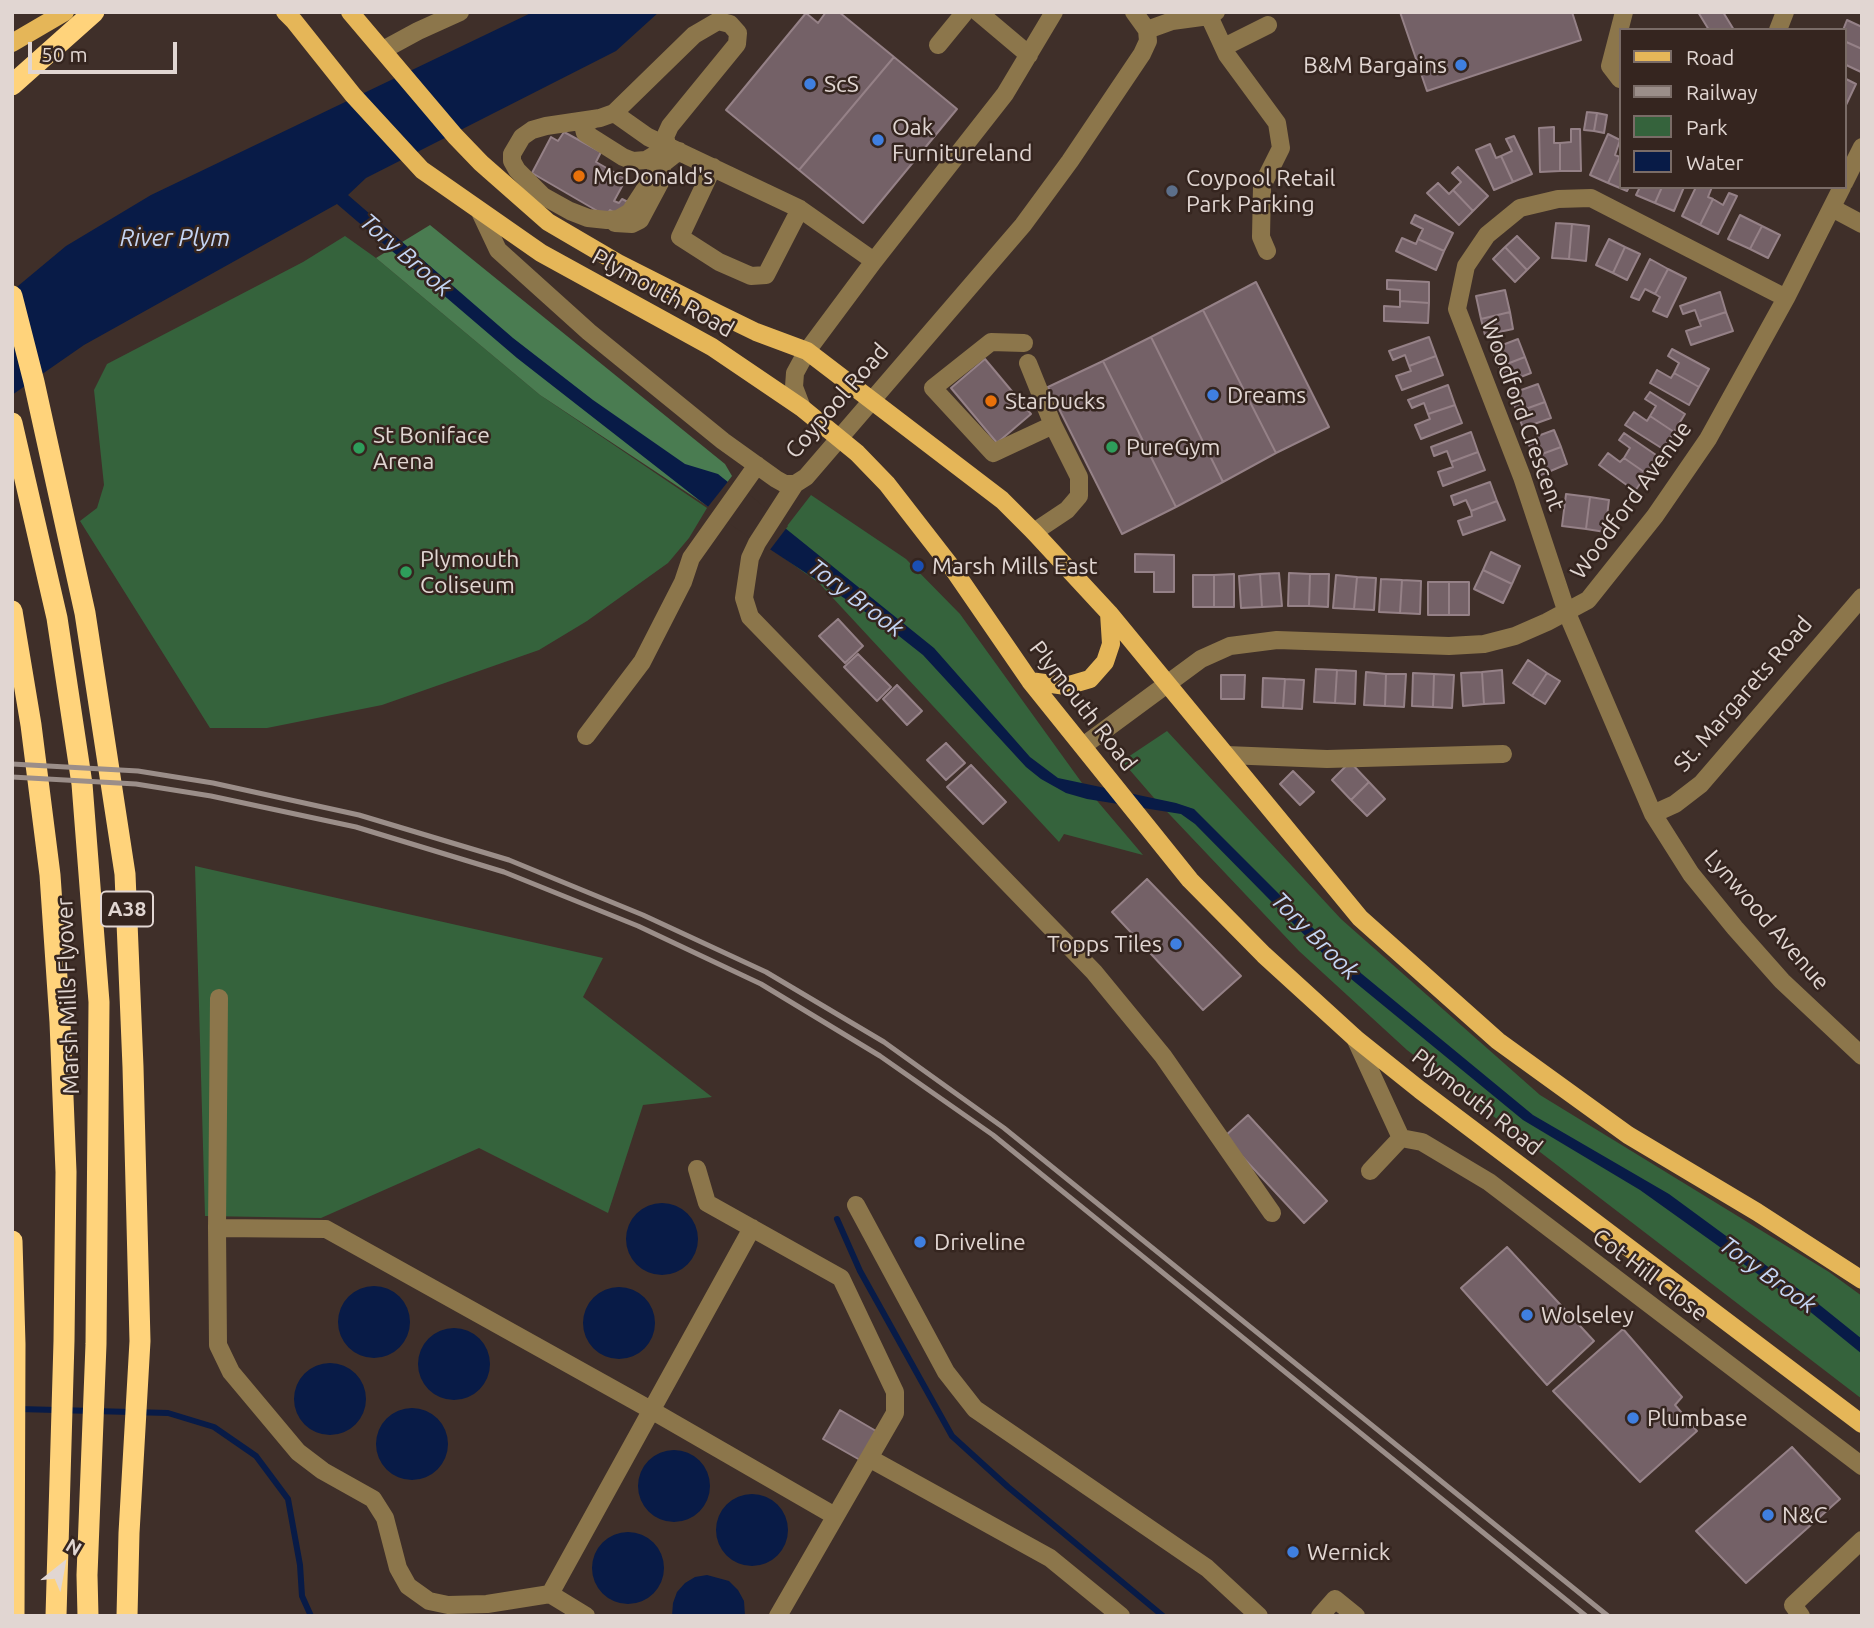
<!DOCTYPE html>
<html>
<head>
<meta charset="utf-8">
<style>
	body { margin:0 }
	#map { position:relative; width:1874px; height:1628px; overflow:hidden; background:#3f2f29; font-family:Ubuntu,sans-serif }
	canvas { display:block }
	.frame { position:absolute; inset:0; border:14px solid #e1d6d2; pointer-events:none }
	.legend { position:absolute; left:1619px; top:28px; width:228px; height:161px; box-sizing:border-box; background:#35251f; border:2px solid #7a6c67; margin:0; padding:9px 12px; list-style:none; font-size:21px; color:#e1d6d2 }
	.legend li { display:flex; align-items:center; gap:14px; height:35px }
	.legend b { width:35px; border:2px solid #7a6c67 }
	.north { position:absolute; left:28px; top:1530px; width:70px; height:70px; -webkit-text-stroke:5px #35251f; paint-order:stroke; rotate:31deg; font-size:19px; font-weight:700; line-height:28px; text-align:center; color:#e1d6d2 }
	.north::after { content:''; display:block; margin:auto; width:24px; height:32px; background:#e1d6d2; clip-path:polygon(50% 0,100% 100%,50% 72%,0 100%) }
	.scale { position:absolute; left:28px; top:42px; width:149px; height:32px; box-sizing:border-box; border:4px solid #e1d6d2; border-top:0; padding-left:9px; font-size:21px; line-height:24px; white-space:nowrap; color:#e1d6d2; -webkit-text-stroke:5px #35251f; paint-order:stroke }
</style>
</head>
<body>
<div id="map">
<canvas width="1874" height="1628"></canvas>
<div class="frame"></div>
<ul class="legend">
<li><b style="height:9px;background:#e5b658"></b>Road</li>
<li><b style="height:9px;background:#9b8e89"></b>Railway</li>
<li><b style="height:19px;background:#35633c"></b>Park</li>
<li><b style="height:19px;background:#081b47"></b>Water</li>
</ul>
<div class="north">N</div>
<div class="scale">50 m</div>
</div>
<script>
const ctx = document.querySelector('canvas').getContext('2d');
ctx.lineJoin = 'round';
function paint(path, color) {
  ctx.fillStyle = color;
  ctx.fill(path, 'evenodd');
}
function toPath(rows) {
  const path = new Path2D();
  for (const r of rows) {
    if (r.length === 3) {
      path.moveTo(r[0] + r[2], r[1]);
      path.arc(r[0], r[1], r[2], 0, 2 * Math.PI);
      continue;
    }
    path.moveTo(r[0], r[1]);
    for (let i = 2; i < r.length; i += 2) path.lineTo(r[i], r[i + 1]);
  }
  return path;
}
function trace(path, color, width, dash) {
  ctx.strokeStyle = color;
  ctx.lineWidth = width;
  ctx.lineCap = dash ? 'butt' : 'round';
  ctx.setLineDash(dash || []);
  ctx.stroke(path);
}
function write(font, color, halo, rows, align = 'center') {
  ctx.font = font + ' Ubuntu,sans-serif';
  ctx.lineWidth = 5;
  ctx.setLineDash([]);
  ctx.textBaseline = 'middle';
  ctx.strokeStyle = halo;
  ctx.fillStyle = color;
  for (const [text, x, y, turn = 0] of rows) {
    ctx.save();
    ctx.translate(x, y);
    ctx.rotate((+turn || 0) * Math.PI / 180);
    ctx.textAlign = isNaN(turn) ? turn : align;
    if (halo) ctx.strokeText(text, 0, 0);
    ctx.fillText(text, 0, 0);
    ctx.restore();
  }
}
const green = toPath([
	[345,236,376,258,540,395,707,508,689,538,668,563,587,621,539,650,382,705,267,728,210,728,80,521,97,508,104,485,94,390,107,364,303,262],
	[811,495,906,559,960,614,1082,783,1143,855,1064,834,1059,842,819,583,770,548],
	[1167,731,1341,919,1540,1095,1829,1272,1862,1296,1862,1399,1407,1050,1299,951,1154,798,1122,761],
	[195,866,603,958,583,997,712,1097,643,1105,608,1213,479,1148,321,1218,205,1216]
]);
const forest = toPath([
	[430,225,725,464,732,476,709,507,540,395,376,258]
]);
const water = toPath([
	[533,12,659,12,616,51,366,178,348,195,513,338,593,400,685,464,718,474,934,648,1030,757,1058,778,1176,803,1194,809,1345,960,1533,1115,1669,1194,1816,1302,1862,1339,1862,1354,1808,1310,1640,1190,1523,1120,1334,965,1195,824,1181,814,1087,799,1066,793,1041,779,1026,767,923,655,885,625,730,523,699,500,517,358,337,204,84,345,12,395,12,291,66,246,151,195],
	[662,1239,36],
	[374,1322,36],
	[619,1323,36],
	[454,1364,36],
	[330,1399,36],
	[412,1444,36],
	[674,1486,36],
	[752,1530,36],
	[628,1568,36],
	[707,1575,729,1581,738,1590,744,1601,745,1616,672,1616,673,1603,677,1592,685,1583,695,1577]
]);
const pier = toPath([
	[730,479,788,526,769,551,707,508]
]);
const stream = toPath([
	[837,1219,860,1271,952,1436,1008,1487,1163,1616],
	[19,1409,168,1413,214,1427,256,1456,288,1499,300,1565,302,1596,311,1616]
]);
const building = toPath([
	[826,12,839,12,894,57,799,170,726,110,806,13,818,23,826,12],
	[1400,12,1572,12,1581,40,1427,91,1400,12],
	[1698,12,1723,12,1734,30,1709,30,1698,12],
	[1847,20,1862,27,1862,49,1844,41,1843,30,1847,20],
	[1844,41,1862,49,1861,72,1844,64,1844,41],
	[894,57,957,109,863,223,799,170,894,57],
	[1844,78,1856,84,1846,105,1844,104,1844,78],
	[1587,112,1597,113,1594,131,1584,130,1587,112],
	[1597,113,1607,115,1604,133,1594,131,1597,113],
	[1554,127,1554,143,1560,143,1560,171,1540,172,1539,128,1554,127],
	[1571,129,1580,129,1581,171,1560,171,1560,143,1571,142,1571,129],
	[564,132,601,152,596,162,626,179,614,201,619,203,622,199,632,204,619,215,610,210,606,216,532,173,551,137,558,141,564,132],
	[1608,134,1620,140,1615,155,1620,157,1608,183,1590,175,1608,134],
	[1514,136,1532,174,1513,182,1501,156,1512,151,1506,139,1514,136],
	[1490,144,1496,158,1501,156,1513,182,1494,190,1476,150,1490,144],
	[1620,157,1620,187,1629,187,1627,191,1608,183,1620,157],
	[1458,167,1488,196,1473,211,1453,190,1461,182,1452,173,1458,167],
	[1438,183,1449,194,1453,190,1473,211,1459,225,1427,193,1438,183],
	[1640,187,1662,187,1655,203,1636,195,1640,187],
	[1662,187,1684,187,1674,211,1655,203,1662,187],
	[1696,187,1712,187,1708,197,1713,199,1700,225,1682,216,1696,187],
	[1729,193,1737,196,1718,234,1700,225,1713,199,1723,205,1729,193],
	[1415,215,1453,233,1444,251,1418,239,1423,229,1411,223,1415,215],
	[1740,215,1762,226,1750,249,1728,239,1740,215],
	[1556,223,1572,224,1569,259,1552,258,1556,223],
	[1572,224,1589,226,1586,261,1569,259,1572,224],
	[1762,226,1780,235,1768,258,1750,249,1762,226],
	[1517,236,1539,258,1527,270,1505,247,1517,236],
	[1402,238,1416,244,1418,239,1444,251,1436,270,1396,251,1402,238],
	[1609,239,1625,247,1613,273,1596,265,1609,239],
	[1505,247,1527,270,1515,282,1493,259,1505,247],
	[1625,247,1640,254,1627,280,1613,273,1625,247],
	[1650,259,1668,269,1655,294,1645,289,1639,300,1631,297,1650,259],
	[1668,269,1686,278,1667,317,1653,311,1660,297,1655,294,1668,269],
	[1387,280,1429,282,1429,303,1400,301,1400,290,1387,289,1387,280],
	[1256,282,1329,427,1276,453,1203,310,1256,282],
	[1505,290,1510,312,1481,319,1476,296,1505,290],
	[1720,292,1726,312,1699,321,1695,310,1683,314,1680,306,1720,292],
	[1400,301,1429,303,1428,323,1384,321,1384,306,1400,307,1400,301],
	[1203,310,1276,453,1223,482,1151,337,1203,310],
	[1510,312,1513,329,1485,335,1481,319,1510,312],
	[1726,312,1733,331,1691,345,1686,331,1701,326,1699,321,1726,312],
	[1151,337,1223,482,1176,507,1103,361,1151,337],
	[1429,337,1436,356,1409,366,1405,355,1393,360,1389,351,1429,337],
	[1518,339,1525,357,1499,367,1492,349,1518,339],
	[1672,349,1709,369,1699,387,1674,373,1679,363,1668,356,1672,349],
	[1436,356,1443,375,1402,390,1396,376,1411,371,1409,366,1436,356],
	[1525,357,1531,373,1505,383,1499,367,1525,357],
	[985,359,1031,414,997,443,951,388,985,359],
	[1103,361,1176,507,1122,534,1048,387,1103,361],
	[1657,370,1671,378,1674,373,1699,387,1689,405,1650,383,1657,370],
	[1538,384,1545,402,1517,412,1510,394,1538,384],
	[1448,385,1455,405,1428,414,1424,403,1412,408,1408,400,1448,385],
	[1650,392,1685,414,1674,432,1650,416,1656,406,1645,399,1650,392],
	[1545,402,1551,418,1523,428,1517,412,1545,402],
	[1455,405,1462,423,1421,439,1415,425,1430,419,1428,414,1455,405],
	[1634,412,1647,421,1650,416,1674,432,1663,449,1625,425,1634,412],
	[1554,430,1561,447,1534,457,1527,440,1554,430],
	[1471,432,1478,452,1451,462,1447,451,1434,456,1431,447,1471,432],
	[1624,433,1659,457,1647,474,1624,458,1630,448,1619,440,1624,433],
	[1561,447,1567,464,1541,475,1534,457,1561,447],
	[1478,452,1485,470,1443,486,1438,472,1453,467,1451,462,1478,452],
	[1608,453,1620,462,1624,458,1647,474,1635,491,1599,465,1608,453],
	[1490,482,1497,501,1471,511,1466,500,1454,505,1451,496,1490,482],
	[1566,494,1590,497,1586,529,1562,526,1566,494],
	[1590,497,1609,500,1605,532,1586,529,1590,497],
	[1497,501,1505,520,1463,535,1458,521,1472,516,1471,511,1497,501],
	[1491,552,1520,566,1512,584,1483,570,1491,552],
	[1135,554,1174,555,1174,592,1154,592,1154,572,1135,572,1135,554],
	[1483,570,1512,584,1503,603,1474,589,1483,570],
	[1279,573,1282,606,1262,607,1260,574,1279,573],
	[1289,573,1310,574,1309,606,1288,606,1289,573],
	[1234,574,1234,607,1214,607,1214,575,1234,574],
	[1260,574,1262,607,1241,608,1239,576,1260,574],
	[1310,574,1329,574,1328,607,1309,606,1310,574],
	[1193,575,1214,575,1214,607,1193,607,1193,575],
	[1336,575,1357,577,1354,609,1333,608,1336,575],
	[1357,577,1376,578,1374,610,1354,609,1357,577],
	[1381,579,1402,580,1400,613,1379,612,1381,579],
	[1402,580,1421,581,1420,614,1400,613,1402,580],
	[1428,582,1449,582,1449,615,1428,615,1428,582],
	[1449,582,1469,582,1469,615,1449,615,1449,582],
	[838,619,863,646,845,663,819,636,838,619],
	[858,654,891,687,877,701,844,667,858,654],
	[1528,660,1547,673,1532,696,1513,683,1528,660],
	[1316,669,1337,670,1335,703,1314,702,1316,669],
	[1337,670,1356,671,1355,704,1335,703,1337,670],
	[1502,670,1504,703,1484,704,1482,672,1502,670],
	[1366,672,1386,674,1385,706,1364,705,1366,672],
	[1482,672,1484,704,1463,706,1461,673,1482,672],
	[1413,673,1434,674,1433,707,1412,706,1413,673],
	[1547,673,1560,681,1545,704,1532,696,1547,673],
	[1386,674,1406,674,1404,707,1385,706,1386,674],
	[1434,674,1454,675,1452,708,1433,707,1434,674],
	[1221,675,1245,675,1244,699,1221,699,1221,675],
	[1263,678,1285,679,1283,708,1262,707,1263,678],
	[1285,679,1304,680,1302,709,1283,708,1285,679],
	[897,685,922,711,907,725,883,699,897,685],
	[946,743,965,763,946,780,927,760,946,743],
	[1350,762,1369,782,1351,800,1332,780,1350,762],
	[971,765,1006,802,983,824,947,787,971,765],
	[1293,771,1314,792,1300,805,1280,784,1293,771],
	[1369,782,1385,799,1367,816,1351,800,1369,782],
	[1147,879,1241,976,1203,1010,1112,912,1147,879],
	[1248,1115,1327,1201,1304,1223,1224,1137,1248,1115],
	[1507,1247,1594,1341,1547,1385,1461,1288,1507,1247],
	[1623,1329,1682,1397,1675,1405,1697,1431,1640,1482,1553,1391,1623,1329],
	[840,1410,876,1431,860,1460,823,1439,840,1410],
	[1792,1447,1840,1499,1746,1583,1696,1531,1792,1447]
]);
const minor = toPath([
	[978,12,1029,55],
	[1209,16,1227,55,1277,123,1281,148,1262,186,1261,237,1267,251],
	[1147,30,1172,21,1209,16,1216,12],
	[1778,30,1785,12],
	[938,45,965,12],
	[1224,47,1268,25],
	[383,50,418,31,460,12],
	[1620,79,1610,66,1624,12],
	[614,113,648,137,800,209,874,261],
	[594,119,587,123,584,129,585,133,623,157,633,161,646,160,668,147],
	[668,147,665,137,670,126,737,44,738,33,730,24,718,21,694,35,614,113,600,118,546,126,532,130,522,137,512,154,512,161,517,170,543,196,570,211,588,218,607,220,618,219,630,212,660,166,679,151],
	[713,167,680,237,719,262,751,276,766,275,800,209],
	[1844,183,1862,147],
	[1832,208,1862,224],
	[481,214,498,250,589,332,723,441,776,479,785,484,795,484,806,477,1023,225,1070,161,1142,54,1148,41,1147,30,1134,12],
	[615,223,632,224,640,220,664,175],
	[1786,298,1591,198,1558,199,1520,208,1487,235,1466,266,1457,309,1522,477,1567,613,1653,814,1691,874,1735,928,1782,981,1862,1056],
	[1024,343,991,342,933,388,993,453,1053,425],
	[1028,363,1053,425,1079,477,1079,496,1067,510,1034,532],
	[802,408,794,387,795,373,807,351,874,261,1005,94,1054,12],
	[795,484,757,543,750,558,744,598,750,617,1094,972,1163,1056,1272,1213],
	[586,736,642,662,683,582,691,558,757,465],
	[1083,746,1201,659,1230,646,1277,640,1449,646,1484,644,1515,636,1547,622,1588,600,1655,516,1708,439,1786,298,1842,187],
	[1226,755,1327,759,1503,754],
	[1653,814,1675,804,1701,784,1862,597],
	[219,998,217,1228,218,1345,231,1372,298,1452,323,1471,373,1499,385,1518,398,1568,408,1586,429,1601,448,1605,487,1604,550,1594,586,1616],
	[1355,1038,1401,1138],
	[697,1169,707,1203,841,1278,895,1392,895,1413,778,1616],
	[1370,1171,1401,1138,1422,1142,1489,1182,1862,1466],
	[856,1205,946,1372,975,1409,1207,1568,1259,1616],
	[217,1228,326,1229,651,1410,835,1516],
	[869,1458,1050,1558,1121,1616],
	[550,1594,752,1228],
	[1320,1616,1335,1599,1356,1616],
	[1801,1616,1793,1605,1862,1540]
]);
const major = toPath([
	[285,12,294,21,353,95,422,170,541,253,712,347,802,408,857,453,887,484,953,569,1030,681,1190,880,1264,955,1355,1038,1420,1090,1862,1424],
	[350,12,455,136,481,163,548,222,618,263,717,313,756,332,807,351,1002,500,1034,532,1109,613,1360,918,1498,1041,1628,1135,1757,1212,1862,1280],
	[12,43,65,12],
	[1030,681,1066,686,1090,679,1105,662,1111,644,1109,613]
]);
const highway = toPath([
	[12,85,94,12],
	[12,296,34,382,85,613,125,874,133,1067,140,1341,129,1533,127,1616],
	[12,423,57,618,82,784,99,1002,96,1344,87,1575,88,1616],
	[12,611,31,725,50,875,60,1022,66,1172,64,1341,56,1616],
	[12,1241,15,1344,14,1616]
]);
const rail = toPath([
	[12,764,138,771,213,783,359,815,509,860,643,915,766,972,884,1042,1004,1128,1608,1616],
	[12,777,136,784,211,796,356,827,504,872,638,926,761,984,880,1056,993,1135,1586,1616]
]);
const markers = [
	[1461,65,7,"#3f7fe0"],
	[810,84,7,"#3f7fe0"],
	[878,140,7,"#3f7fe0"],
	[579,176,7,"#e8710a"],
	[1172,191,7,"#5c6f8a"],
	[1213,395,7,"#3f7fe0"],
	[991,401,7,"#e8710a"],
	[1112,447,7,"#2e9e5b"],
	[359,448,7,"#2e9e5b"],
	[918,566,7,"#1a4fb4"],
	[406,572,7,"#2e9e5b"],
	[1176,944,7,"#3f7fe0"],
	[920,1242,7,"#3f7fe0"],
	[1527,1315,7,"#3f7fe0"],
	[1633,1418,7,"#3f7fe0"],
	[1768,1515,7,"#3f7fe0"],
	[1293,1552,7,"#3f7fe0"]
];
const shields = [
	[127,909,52]
];
const shieldNames = [
	["A38",127,909]
];
const poiNames = [
	["B&M Bargains",1447,65,"right"],
	["ScS",824,84],
	["Oak",892,127],
	["Furnitureland",892,153],
	["McDonald's",593,176],
	["Coypool Retail",1186,178],
	["Park Parking",1186,204],
	["Dreams",1227,395],
	["Starbucks",1005,401],
	["St Boniface",373,435],
	["Arena",373,461],
	["PureGym",1126,447],
	["Plymouth",420,559],
	["Coliseum",420,585],
	["Marsh Mills East",932,566],
	["Topps Tiles",1162,944,"right"],
	["Driveline",934,1242],
	["Wolseley",1541,1315],
	["Plumbase",1647,1418],
	["N&C",1782,1515],
	["Wernick",1307,1552]
];
const streetNames = [
	["Plymouth Road",663,293,29],
	["Coypool Road",837,401,-49],
	["Woodford Crescent",1523,415,70],
	["Woodford Avenue",1631,500,-54],
	["St. Margarets Road",1743,694,-49],
	["Plymouth Road",1083,706,52],
	["Lynwood Avenue",1767,920,49],
	["Marsh Mills Flyover",68,996,-92],
	["Plymouth Road",1477,1102,38],
	["Cot Hill Close",1650,1275,37]
];
const waterNames = [
	["River Plym",175,238],
	["Tory Brook",406,255,41],
	["Tory Brook",856,598,37],
	["Tory Brook",1315,936,45],
	["Tory Brook",1768,1275,36]
];
paint(green, '#35633c');
paint(forest, '#4a7c51');
paint(water, '#081b47');
paint(pier, '#3f2f29');
trace(stream, '#081b47', 6);
paint(building, '#746167');
trace(building, '#958187', 2);
trace(minor, '#8c764b', 18);
trace(major, '#e5b658', 18);
trace(highway, '#ffd37b', 21);
trace(rail, '#9b8e89', 5);
for (const [x, y, r, color] of markers) {
  const dot = new Path2D();
  dot.arc(x, y, r, 0, 2 * Math.PI);
  ctx.fillStyle = color;
  ctx.fill(dot);
  trace(dot, '#35251f', 2.5);
}
for (const [x, y, w] of shields) {
  const box = new Path2D();
  box.roundRect(x - w / 2, y - 17.5, w, 35, 5);
  ctx.fillStyle = '#35251f';
  ctx.fill(box);
  trace(box, '#e1d6d2', 2);
}
write('bold 21px', '#e1d6d2', null, shieldNames);
write('23px', '#e1d6d2', '#35251f', poiNames, 'left');
write('23px', '#e1d6d2', '#35251f', streetNames);
write('italic 24px', '#c5d5f4', '#35251f', waterNames);
</script>
</body>
</html>
